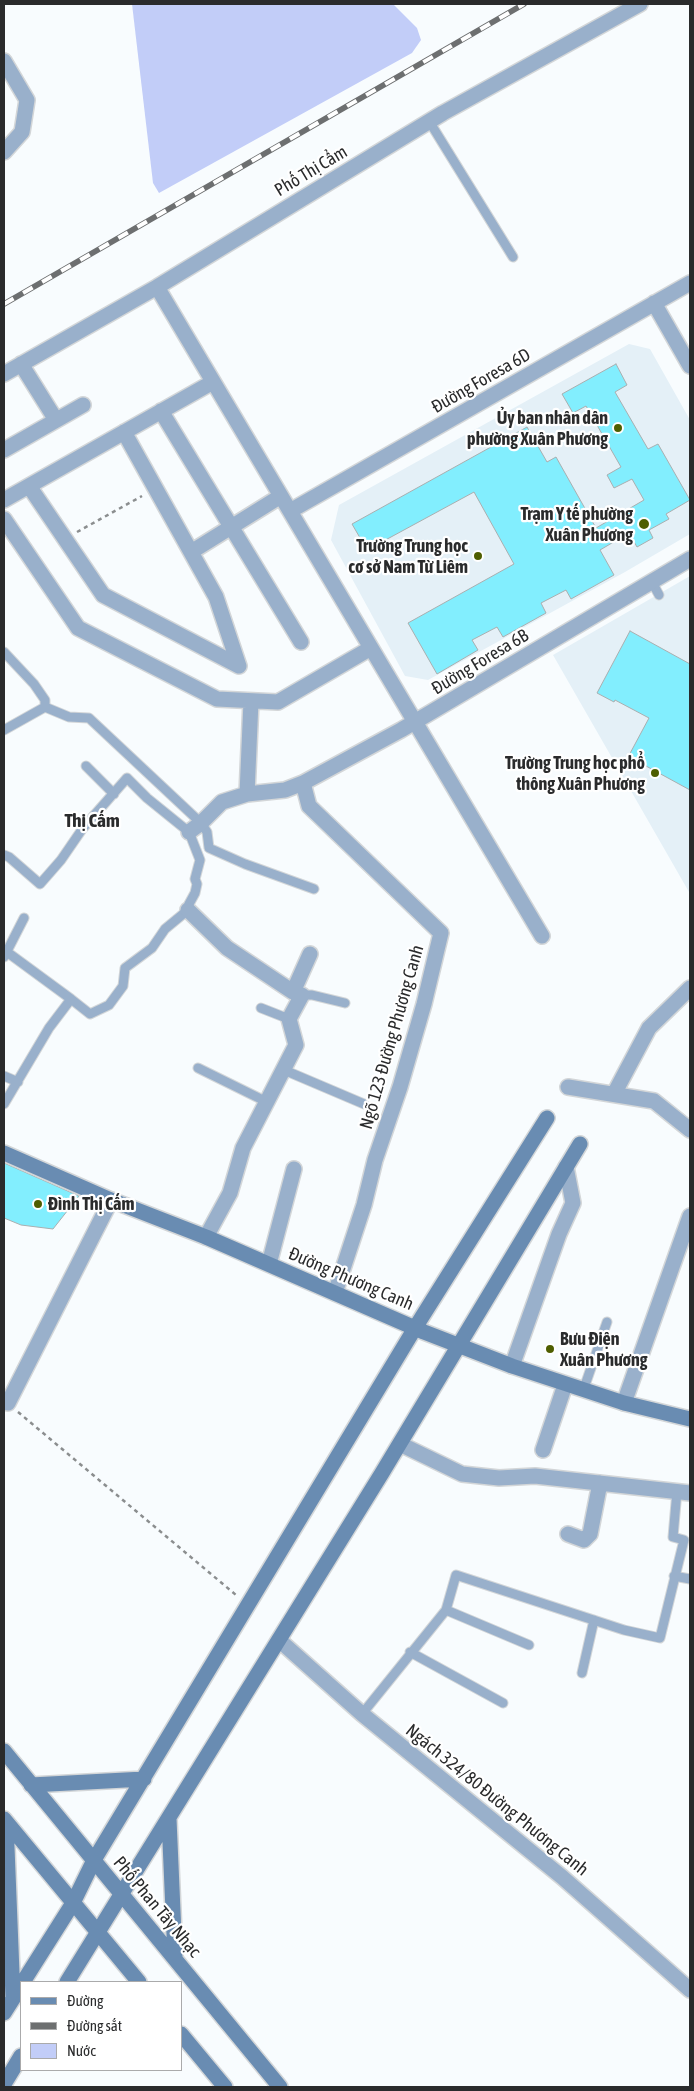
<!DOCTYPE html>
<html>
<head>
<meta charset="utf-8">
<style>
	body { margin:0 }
	#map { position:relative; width:694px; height:2091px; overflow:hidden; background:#f8fcfe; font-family:"Asap Condensed",sans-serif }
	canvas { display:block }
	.frame { position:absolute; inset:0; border:5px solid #2a2b2c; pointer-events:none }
	.legend { position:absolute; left:20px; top:1981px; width:162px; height:90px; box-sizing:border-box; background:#fff; border:1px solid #aaaaab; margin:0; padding:6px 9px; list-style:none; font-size:15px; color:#2a2b2c }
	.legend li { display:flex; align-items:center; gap:10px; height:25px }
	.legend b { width:25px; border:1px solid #aaaaab }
</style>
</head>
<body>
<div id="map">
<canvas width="694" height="2091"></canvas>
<div class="frame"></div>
<ul class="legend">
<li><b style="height:6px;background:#698cb2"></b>Đường</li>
<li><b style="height:6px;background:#6d6f70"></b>Đường sắt</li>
<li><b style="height:14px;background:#c2cdf8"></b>Nước</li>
</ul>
</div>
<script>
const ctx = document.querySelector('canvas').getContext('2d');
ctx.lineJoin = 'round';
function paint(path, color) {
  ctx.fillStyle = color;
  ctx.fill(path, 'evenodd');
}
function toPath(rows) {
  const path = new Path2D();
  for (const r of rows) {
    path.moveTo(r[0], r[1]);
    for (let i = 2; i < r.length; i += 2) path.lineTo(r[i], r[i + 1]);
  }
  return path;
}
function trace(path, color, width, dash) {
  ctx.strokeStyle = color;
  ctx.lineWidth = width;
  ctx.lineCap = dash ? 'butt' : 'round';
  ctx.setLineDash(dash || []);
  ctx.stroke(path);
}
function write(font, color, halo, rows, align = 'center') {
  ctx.font = font + ' "Asap Condensed",sans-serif';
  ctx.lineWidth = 4.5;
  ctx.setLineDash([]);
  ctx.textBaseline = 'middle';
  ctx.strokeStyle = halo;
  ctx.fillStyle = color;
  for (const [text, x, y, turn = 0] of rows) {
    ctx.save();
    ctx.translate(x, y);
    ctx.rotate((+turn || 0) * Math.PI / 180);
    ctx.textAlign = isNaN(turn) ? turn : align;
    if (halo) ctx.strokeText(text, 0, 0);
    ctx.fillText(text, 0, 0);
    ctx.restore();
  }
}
const built = toPath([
	[629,344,650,349,690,420,690,534,625,572,428,680,405,676,331,540,339,505],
	[690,576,690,891,689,892,553,655]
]);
const water = toPath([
	[132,4,393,4,417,28,421,40,412,53,159,193,153,183]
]);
const building = toPath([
	[616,364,627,385,615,392,648,449,658,444,690,500,666,514,669,519,649,530,653,538,637,547,629,533,600,550,614,575,571,599,566,590,541,603,546,613,503,637,497,627,472,640,478,650,437,674,408,623,514,564,474,492,367,550,352,524,527,427,547,462,556,457,596,528,644,500,632,479,614,488,607,475,621,467,586,406,573,413,562,394,616,364],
	[630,631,690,664,690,790,646,766,644,769,627,759,649,718,615,700,614,702,597,693,630,631],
	[4,1163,79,1196,53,1229,21,1225,4,1218,4,1163]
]);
const path = toPath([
	[77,532,142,496],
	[18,1412,236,1595]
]);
const lane = toPath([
	[429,121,513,257],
	[652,582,659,595],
	[4,652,34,684,45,700,45,707],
	[4,730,45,707,69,717,89,718,201,823,207,832,209,848,245,864,314,889],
	[86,766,114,794],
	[4,855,9,857,40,884,61,860,83,828,127,778,147,798,189,832,200,860,195,879,197,884,195,893,189,904,188,910,165,929,152,948,125,968,123,986,109,1005,90,1014,71,999,49,1028,4,1104],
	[7,952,71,999],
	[4,957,24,918],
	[302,995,312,995,345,1003],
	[261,1008,289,1019],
	[198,1068,267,1102],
	[284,1070,364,1104],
	[4,1076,18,1082],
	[583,1391,607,1322],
	[674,1576,690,1579],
	[446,1610,529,1645],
	[410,1652,503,1703],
	[582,1673,594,1620],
	[362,1714,446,1610,456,1575,624,1630,660,1638,684,1540,673,1537,677,1491]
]);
const street = toPath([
	[4,61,27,100,22,132,4,152],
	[157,287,542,936],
	[654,303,690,366],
	[21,364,56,420],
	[4,374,157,287,443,113,640,4],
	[161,411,301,642],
	[124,432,216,597,239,666],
	[4,450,83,405],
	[29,486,103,595,239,666],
	[4,500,213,382],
	[290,511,690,283],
	[4,519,78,628,217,699,278,702,371,648],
	[191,552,281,496],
	[303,783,309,806,441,933,424,1004,400,1087,375,1160,364,1205,335,1293],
	[247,794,251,701],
	[189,832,201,823,222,802,247,794,285,790,303,783,401,730,690,559],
	[188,910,227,948,293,992,302,995,289,1019,296,1045,243,1148,230,1193,206,1237],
	[293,992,310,954],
	[568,1087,654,1101,690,1130],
	[614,1094,649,1028,690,988],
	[269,1264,294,1169],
	[512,1366,559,1234,573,1203,566,1167],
	[8,1403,111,1200],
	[624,1403,690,1216],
	[400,1444,462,1474,499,1478,535,1476,690,1493],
	[543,1450,565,1385],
	[568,1534,584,1540,590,1534,600,1483],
	[279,1640,362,1714,562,1877,690,1990]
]);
const secondary = toPath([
	[4,1153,111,1200,206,1237,424,1332,512,1366,624,1403,690,1419],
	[4,1751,280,2087],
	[31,1785,144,1779],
	[4,1819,139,1982],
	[169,1819,175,1957],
	[6,1822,13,1998],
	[23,1982,73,1903,94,1860,415,1328,547,1118],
	[67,1982,382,1473,580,1144],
	[4,2013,18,1991],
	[181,2034,225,2087],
	[4,2084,21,2056]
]);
const rail = toPath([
	[4,304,524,4]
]);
const markers = [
	[618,428,5,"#4e5e00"],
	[644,524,6,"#4e5e00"],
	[478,556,5,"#4e5e00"],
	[655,773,5,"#4e5e00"],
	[38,1204,5,"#4e5e00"],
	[550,1349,5,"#4e5e00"]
];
const streetNames = [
	["Phố Thị Cẩm",311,171,-31],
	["Đường Foresa 6D",481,381,-30],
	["Đường Foresa 6B",480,662,-31],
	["Ngõ 123 Đường Phương Canh",392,1037,-74],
	["Đường Phương Canh",351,1279,23],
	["Ngách 324/80 Đường Phương Canh",497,1800,39],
	["Phố Phan Tây Nhạc",157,1907,50]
];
const poiNames = [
	["Ủy ban nhân dân",608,418],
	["phường Xuân Phương",608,439],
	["Trạm Y tế phường",633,514],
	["Xuân Phương",633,535],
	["Trường Trung học",468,546],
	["cơ sở Nam Từ Liêm",468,567],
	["Trường Trung học phổ",645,763],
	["thông Xuân Phương",645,784],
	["Đình Thị Cấm",48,1204,"left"],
	["Bưu Điện",560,1339,"left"],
	["Xuân Phương",560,1360,"left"]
];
const neighbourhoodNames = [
	["Thị Cấm",92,821]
];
paint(built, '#e4f0f7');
paint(water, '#c2cdf8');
paint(building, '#82eefe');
trace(building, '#aaafb0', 1);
trace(lane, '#d3d6d8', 11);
trace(street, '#d3d6d8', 18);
trace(secondary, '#d3d6d8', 18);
trace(path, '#8b8e8f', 2.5, [4, 4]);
trace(lane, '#99b0cb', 9);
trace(street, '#99b0cb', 15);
trace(secondary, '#698cb2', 15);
trace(rail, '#6d6f70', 5.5);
trace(rail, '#fff', 4, [11]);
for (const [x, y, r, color] of markers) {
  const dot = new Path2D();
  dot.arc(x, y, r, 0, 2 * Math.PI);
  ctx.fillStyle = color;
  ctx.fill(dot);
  trace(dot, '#fff', 2);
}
write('18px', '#2a2b2c', '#fff', streetNames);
write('bold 18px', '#2a2b2c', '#fff', poiNames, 'right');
write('bold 19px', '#2a2b2c', '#fff', neighbourhoodNames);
</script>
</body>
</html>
